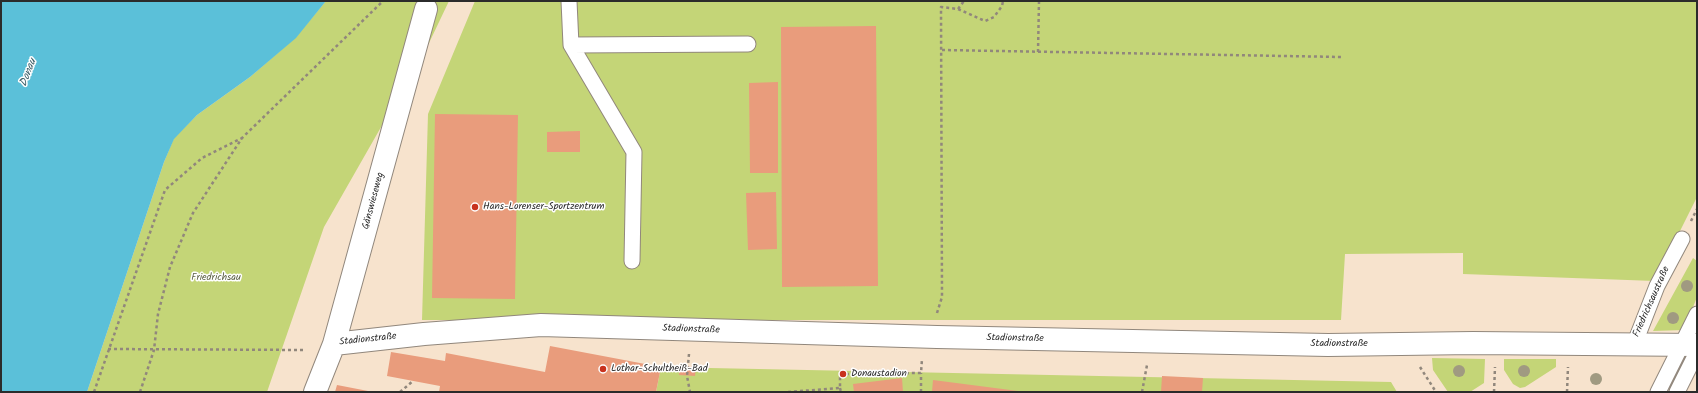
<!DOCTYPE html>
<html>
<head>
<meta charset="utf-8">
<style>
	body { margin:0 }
	#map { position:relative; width:1698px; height:393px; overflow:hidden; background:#f7e3cd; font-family:Kalam,sans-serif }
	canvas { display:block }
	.frame { position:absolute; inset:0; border:2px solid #2b2b2b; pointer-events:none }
</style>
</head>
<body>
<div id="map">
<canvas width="1698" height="393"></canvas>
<div class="frame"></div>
</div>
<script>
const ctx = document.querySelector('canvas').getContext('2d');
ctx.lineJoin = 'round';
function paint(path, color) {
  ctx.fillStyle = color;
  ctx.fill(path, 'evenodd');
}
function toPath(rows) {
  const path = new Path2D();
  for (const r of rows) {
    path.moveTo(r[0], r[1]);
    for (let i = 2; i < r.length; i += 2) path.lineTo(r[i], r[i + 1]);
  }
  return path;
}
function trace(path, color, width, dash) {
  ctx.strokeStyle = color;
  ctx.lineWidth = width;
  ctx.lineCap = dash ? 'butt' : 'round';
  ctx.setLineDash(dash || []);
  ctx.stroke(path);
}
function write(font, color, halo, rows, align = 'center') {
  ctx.font = font + ' Kalam,sans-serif';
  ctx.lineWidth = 3;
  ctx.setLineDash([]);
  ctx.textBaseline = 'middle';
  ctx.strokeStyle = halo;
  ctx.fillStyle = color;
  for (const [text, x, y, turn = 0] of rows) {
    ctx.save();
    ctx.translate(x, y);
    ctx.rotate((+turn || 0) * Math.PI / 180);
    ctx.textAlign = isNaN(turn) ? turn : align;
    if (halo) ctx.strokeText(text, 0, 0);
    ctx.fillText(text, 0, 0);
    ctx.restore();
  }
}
const green = toPath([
	[326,1,449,1,429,43,324,227,267,392,87,392,164,162,174,138,197,115,250,77,295,38],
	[475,1,1697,1,1697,197,1655,281,1463,274,1463,253,1345,254,1341,320,422,320,428,114],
	[1693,258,1697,261,1697,297,1684,330,1653,331],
	[1432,358,1485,359,1484,383,1470,392,1448,392,1433,370],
	[1504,359,1556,359,1556,367,1525,387,1520,388,1513,384,1504,370],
	[661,367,1391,382,1397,392,656,392]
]);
const water = toPath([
	[1,1,326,1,296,38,250,77,197,115,174,139,164,162,87,392,1,392]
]);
const building = toPath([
	[876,26,878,286,782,287,781,27],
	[778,82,778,173,750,173,749,83],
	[435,114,518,115,515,299,432,298],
	[580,131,580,152,547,152,547,132],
	[776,192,777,249,748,250,746,193],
	[550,346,661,367,656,392,439,392,440,386,387,376,391,352,445,361,446,353,545,372],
	[680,366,696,367,695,376,679,375],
	[1162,376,1203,378,1202,392,1161,392],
	[902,378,903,392,854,392,853,384],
	[933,380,1018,391,1018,392,932,392],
	[337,385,368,391,368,392,335,392]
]);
const path = toPath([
	[958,9,964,1],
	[942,50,1342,57],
	[1038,52,1039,1],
	[1691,221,1697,209],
	[937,313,942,297,941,7,958,9,985,21,994,17,1002,6,1003,1],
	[108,349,306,350],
	[689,354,687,376,690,392],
	[1420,367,1436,392],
	[840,388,841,392],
	[94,392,165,190,202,158,242,138],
	[140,392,154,350,158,314,170,267,193,213,242,138,383,1],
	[400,392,413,381],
	[788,392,840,388,840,374,921,373,922,359],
	[921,392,921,373],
	[1142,392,1147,365],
	[1494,392,1495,367],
	[1567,392,1568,367]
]);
const lane = toPath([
	[569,1,571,45,634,152,632,261],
	[571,45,748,44],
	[1634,345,1657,286,1682,239],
	[1658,392,1697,314],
	[1677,392,1697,352]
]);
const street = toPath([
	[334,344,424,334,541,325,937,337,1328,345,1473,343,1697,345],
	[315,392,334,344,426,9]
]);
const trees = [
	[1687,286],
	[1673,318],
	[1459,371],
	[1524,371],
	[1596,379]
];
const markers = [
	[475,207,4,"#c8321e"],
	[603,369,4,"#c8321e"],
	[843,374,4,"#c8321e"]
];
const streetNames = [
	["Gänswieseweg",374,201,-75],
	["Friedrichsaustraße",1652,302,-66],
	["Stadionstraße",691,330,2],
	["Stadionstraße",1015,339,1],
	["Stadionstraße",368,340,-6],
	["Stadionstraße",1339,344]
];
const poiNames = [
	["Hans-Lorenser-Sportzentrum",483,207],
	["Lothar-Schultheiß-Bad",611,369],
	["Donaustadion",851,374]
];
const parkNames = [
	["Friedrichsau",216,278]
];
const waterNames = [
	["Donau",29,73,-69]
];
paint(green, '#c4d577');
paint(water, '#5bc0d9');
paint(building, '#e99c7c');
trace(lane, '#91877c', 17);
trace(street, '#91877c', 24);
trace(path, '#91877c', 2.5, [3, 3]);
trace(lane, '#fff', 15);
trace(street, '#fff', 22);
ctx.fillStyle = '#a09a81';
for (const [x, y] of trees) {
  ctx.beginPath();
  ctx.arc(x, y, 6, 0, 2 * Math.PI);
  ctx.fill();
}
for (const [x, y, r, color] of markers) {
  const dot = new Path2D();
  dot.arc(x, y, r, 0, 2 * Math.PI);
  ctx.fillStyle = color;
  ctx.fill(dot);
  trace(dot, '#fff', 1.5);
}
write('10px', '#2b2b2b', '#fff', streetNames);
write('10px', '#2b2b2b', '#fff', poiNames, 'left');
write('10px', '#595e42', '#fff', parkNames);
write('italic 11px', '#3c5f68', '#fff', waterNames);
</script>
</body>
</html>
